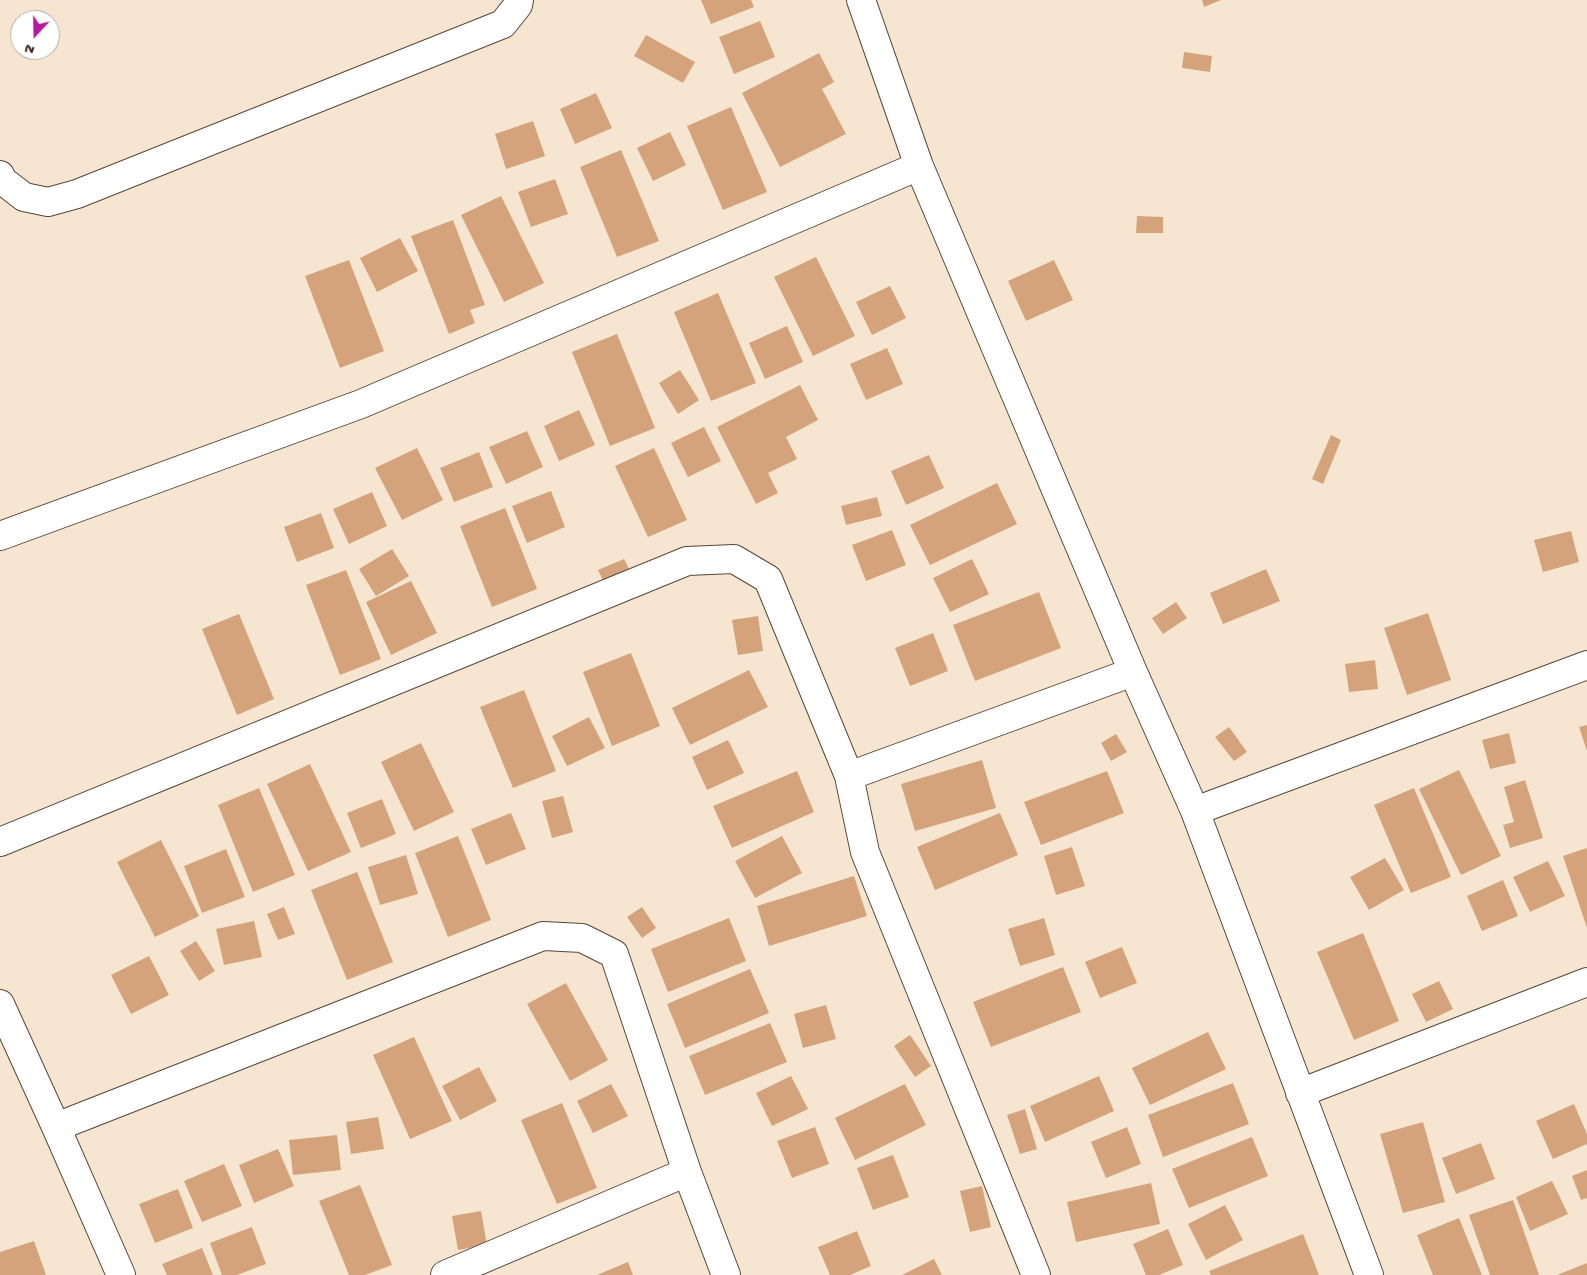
<!DOCTYPE html>
<html>
<head>
<meta charset="utf-8">
<style>
	body { margin:0 }
	#map { position:relative; width:1587px; height:1275px; overflow:hidden; background:#f6e6d1; font-family:"Gochi Hand",sans-serif }
	canvas { display:block }
	.north { position:absolute; left:10px; top:10px; width:50px; height:50px; box-sizing:border-box; background:#fff; border:1px solid #b1aaa5; border-radius:50%; rotate:201deg; font-size:14px; font-weight:700; line-height:20px; text-align:center; color:#3b2a1e }
	.north::after { content:''; display:block; margin:auto; width:18px; height:22px; background:#b5179e; clip-path:polygon(50% 0,100% 100%,50% 72%,0 100%) }
</style>
</head>
<body>
<div id="map">
<canvas width="1587" height="1275"></canvas>
<div class="north">N</div>
</div>
<script>
const ctx = document.querySelector('canvas').getContext('2d');
ctx.lineJoin = 'round';
function paint(path, color) {
  ctx.fillStyle = color;
  ctx.fill(path, 'evenodd');
}
function toPath(rows) {
  const path = new Path2D();
  for (const r of rows) {
    path.moveTo(r[0], r[1]);
    for (let i = 2; i < r.length; i += 2) path.lineTo(r[i], r[i + 1]);
  }
  return path;
}
function trace(path, color, width, dash) {
  ctx.strokeStyle = color;
  ctx.lineWidth = width;
  ctx.lineCap = dash ? 'butt' : 'round';
  ctx.setLineDash(dash || []);
  ctx.stroke(path);
}
const building = toPath([
	[701,0,751,0,754,7,711,24],
	[1202,0,1221,0,1204,7],
	[760,21,775,57,734,74,719,37],
	[646,35,695,62,683,83,634,56],
	[1184,52,1212,56,1210,72,1182,68],
	[819,53,834,82,822,89,846,134,780,167,742,93],
	[596,93,612,128,575,144,560,109],
	[731,107,767,192,723,210,687,126],
	[533,121,545,156,506,169,495,134],
	[670,132,686,165,653,181,637,148],
	[621,150,659,241,617,257,580,167],
	[555,179,568,214,531,227,518,192],
	[501,196,544,283,504,302,461,215],
	[1137,216,1163,217,1163,233,1136,233],
	[453,220,485,305,470,310,475,323,449,334,411,236],
	[400,238,418,271,377,292,360,258],
	[816,257,855,336,813,356,774,277],
	[349,260,384,351,340,368,305,276],
	[1054,260,1073,300,1026,321,1008,281],
	[890,286,906,318,872,335,856,302],
	[718,293,756,383,711,401,674,312],
	[787,326,803,362,765,379,749,343],
	[617,334,655,428,610,446,572,352],
	[887,348,903,384,866,400,850,364],
	[680,370,699,400,678,414,659,383],
	[800,385,818,420,786,437,797,459,768,473,778,493,756,504,717,427],
	[579,410,595,445,559,461,544,426],
	[704,427,721,461,688,477,671,443],
	[527,431,543,467,506,484,489,447],
	[1331,435,1341,440,1323,484,1312,479],
	[417,448,443,500,402,520,375,468],
	[654,448,687,520,648,537,615,466],
	[479,452,493,487,454,502,440,468],
	[929,455,944,488,906,505,891,471],
	[997,483,1017,524,930,565,910,525],
	[551,491,565,527,527,543,512,506],
	[372,492,387,526,349,544,333,509],
	[877,497,882,516,846,525,841,506],
	[505,508,537,589,492,607,460,526],
	[321,513,334,548,297,562,284,527],
	[892,530,906,565,866,581,852,545],
	[1571,531,1579,562,1543,572,1534,540],
	[392,549,409,576,376,596,359,569],
	[624,559,631,573,605,585,598,570],
	[972,559,989,594,950,612,933,578],
	[1266,569,1280,601,1223,624,1210,593],
	[346,570,381,659,340,675,306,585],
	[411,581,437,633,391,655,366,602],
	[1039,592,1061,648,975,681,953,625],
	[1176,602,1187,618,1163,634,1152,618],
	[1428,613,1451,680,1407,695,1384,628],
	[239,614,274,699,237,715,202,629],
	[758,616,763,651,738,655,732,620],
	[933,633,948,671,910,686,895,648],
	[631,653,660,726,612,746,583,672],
	[1375,660,1378,689,1349,692,1345,664],
	[749,670,768,707,690,745,672,708],
	[524,690,556,771,513,788,480,707],
	[589,717,605,748,567,766,552,736],
	[1587,725,1587,751,1579,727],
	[1229,727,1247,752,1234,761,1215,737],
	[1509,733,1516,763,1490,769,1482,740],
	[1116,734,1127,752,1111,761,1101,743],
	[728,740,744,773,707,790,692,757],
	[421,743,454,812,414,831,381,762],
	[982,760,996,808,915,831,901,784],
	[310,764,351,852,308,871,267,784],
	[1459,770,1501,856,1461,875,1419,789],
	[797,771,814,812,732,848,713,806],
	[1107,771,1124,813,1041,845,1024,802],
	[1525,780,1543,838,1510,848,1503,825,1514,822,1504,787],
	[259,788,295,875,253,892,218,805],
	[1414,788,1451,877,1411,893,1374,805],
	[563,796,573,832,552,838,542,801],
	[382,799,396,834,361,848,347,813],
	[511,813,526,849,486,865,471,829],
	[1000,813,1018,855,935,890,917,847],
	[458,836,491,920,448,937,415,853],
	[782,836,802,873,755,898,735,861],
	[161,840,199,916,155,937,117,862],
	[1072,847,1085,886,1056,895,1044,856],
	[1587,848,1587,928,1563,856],
	[226,849,245,897,202,913,184,866],
	[406,855,418,894,380,905,368,867],
	[1385,858,1404,890,1369,910,1350,877],
	[1548,861,1565,896,1530,912,1513,877],
	[357,872,393,962,347,980,311,890],
	[854,876,867,916,769,946,757,906],
	[1503,880,1518,916,1482,931,1467,896],
	[284,907,295,934,278,940,267,914],
	[642,907,656,928,642,938,627,917],
	[729,918,746,961,668,992,651,949],
	[1044,918,1055,955,1020,966,1008,929],
	[254,921,262,957,224,965,216,929],
	[1363,933,1399,1021,1354,1040,1317,952],
	[196,941,215,971,199,981,180,951],
	[1122,947,1137,983,1100,998,1085,962],
	[149,956,169,995,131,1014,111,975],
	[1063,967,1081,1012,991,1047,973,1002],
	[750,969,769,1013,685,1048,667,1004],
	[1439,981,1453,1009,1426,1022,1412,994],
	[566,983,608,1060,570,1081,527,1004],
	[826,1005,836,1039,803,1048,794,1014],
	[770,1023,787,1062,705,1095,689,1056],
	[1208,1032,1226,1069,1150,1105,1132,1068],
	[910,1035,931,1066,915,1077,894,1046],
	[414,1037,452,1121,410,1139,373,1055],
	[479,1067,497,1101,460,1120,442,1086],
	[791,1076,808,1109,772,1126,756,1093],
	[1099,1076,1114,1111,1045,1142,1030,1106],
	[1233,1083,1249,1124,1163,1157,1148,1115],
	[611,1084,628,1116,593,1133,577,1101],
	[905,1084,926,1125,855,1160,835,1118],
	[562,1103,597,1188,557,1204,521,1120],
	[1574,1104,1587,1134,1587,1144,1553,1159,1536,1121],
	[1025,1109,1037,1149,1020,1154,1007,1115],
	[378,1117,384,1149,351,1154,346,1122],
	[1423,1122,1445,1202,1403,1213,1380,1134],
	[815,1127,829,1164,792,1178,777,1141],
	[1127,1127,1141,1164,1106,1178,1091,1142],
	[337,1135,341,1170,293,1175,289,1140],
	[1252,1137,1268,1176,1189,1208,1172,1169],
	[1481,1143,1495,1179,1456,1194,1442,1158],
	[278,1149,294,1186,254,1203,239,1165],
	[893,1155,909,1197,873,1210,857,1168],
	[224,1164,242,1206,202,1222,184,1181],
	[1587,1170,1587,1198,1581,1200,1572,1176],
	[1552,1181,1568,1214,1530,1231,1516,1197],
	[1151,1183,1160,1224,1076,1242,1067,1202],
	[360,1185,392,1265,365,1275,349,1275,319,1201],
	[982,1186,991,1227,970,1232,960,1191],
	[178,1189,193,1228,155,1243,139,1204],
	[1513,1200,1539,1275,1490,1275,1469,1215],
	[1225,1205,1243,1240,1206,1260,1188,1224],
	[481,1211,487,1245,458,1250,452,1216],
	[1459,1218,1482,1275,1433,1275,1417,1235],
	[252,1227,266,1264,237,1275,222,1275,210,1243],
	[1168,1229,1183,1265,1159,1275,1146,1275,1133,1244],
	[857,1231,871,1266,850,1275,830,1275,818,1247],
	[1303,1234,1319,1275,1211,1275,1209,1271],
	[34,1241,46,1275,0,1275,0,1252],
	[202,1248,213,1275,167,1275,162,1264],
	[934,1259,942,1275,902,1275],
	[628,1262,633,1275,597,1275],
	[1587,1263,1587,1275,1557,1275]
]);
const street = toPath([
	[861,0,919,166,1133,672,1195,811,1369,1275],
	[0,175,3,181,24,197,48,202,77,194,503,24,518,5,519,0],
	[0,536,361,404,919,166],
	[849,776,1133,672],
	[1195,811,1587,665],
	[0,842,687,561,734,559,768,579,849,776,865,852,1036,1275],
	[0,1004,56,1127,121,1275],
	[1300,1093,1587,982],
	[56,1127,543,936,582,938,614,954,687,1172,726,1275],
	[445,1275,687,1172]
]);
paint(building, '#d4a37b');
trace(street, '#574639', 30);
trace(street, '#fff', 28);
</script>
</body>
</html>
